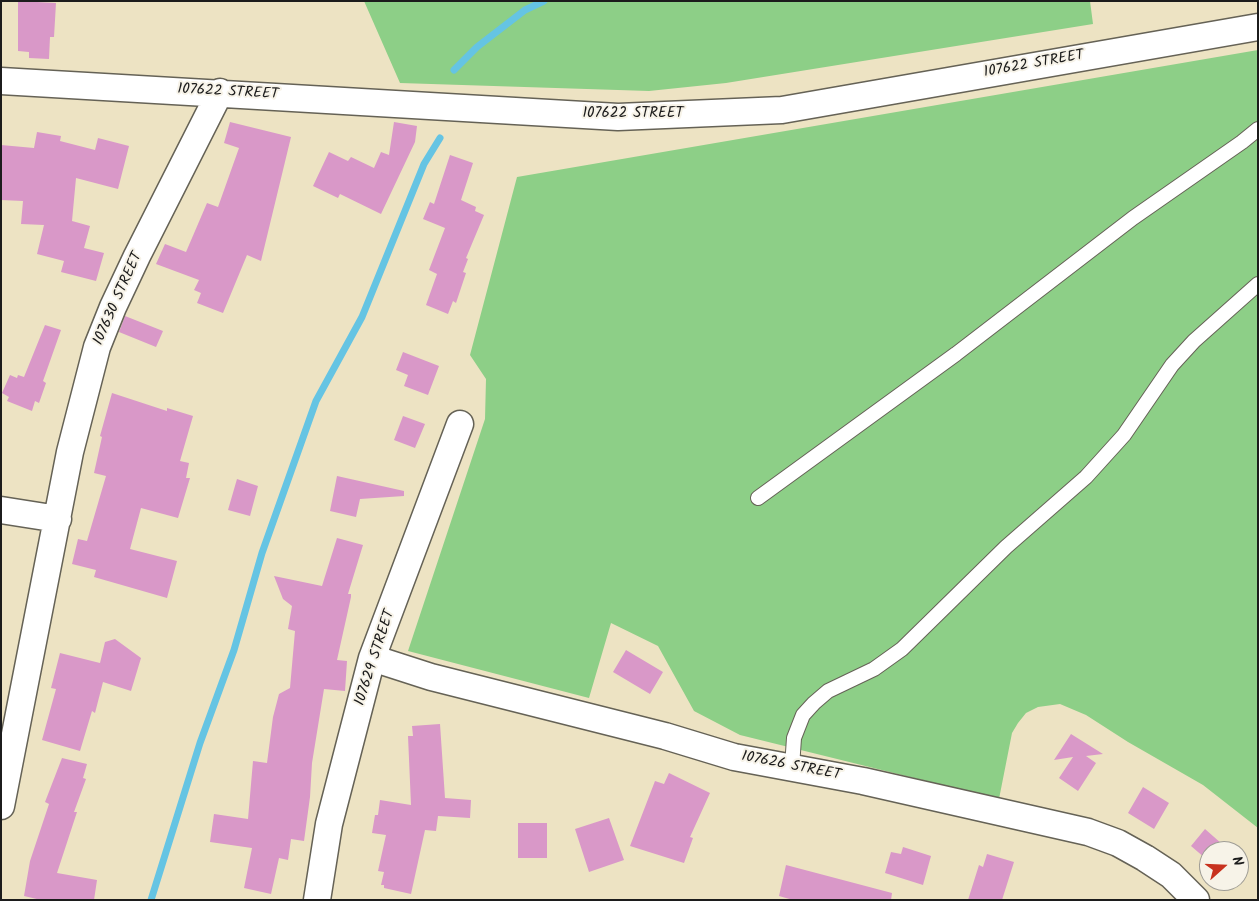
<!DOCTYPE html>
<html>
<head>
<meta charset="utf-8">
<style>
	body { margin:0 }
	#map { position:relative; width:1259px; height:901px; overflow:hidden; background:#ede3c3; font-family:Kalam,sans-serif }
	canvas { display:block }
	.frame { position:absolute; inset:0; border:2px solid #1c1c1c; pointer-events:none }
	.north { position:absolute; left:1199px; top:841px; width:50px; height:50px; box-sizing:border-box; background:#f7f3e8; border:1px solid #9f9d96; border-radius:50%; rotate:70deg; font-size:14px; font-weight:700; line-height:20px; text-align:center; color:#1c1c1c }
	.north::after { content:''; display:block; margin:auto; width:18px; height:22px; background:#c8321e; clip-path:polygon(50% 0,100% 100%,50% 72%,0 100%) }
</style>
</head>
<body>
<div id="map">
<canvas width="1259" height="901"></canvas>
<div class="frame"></div>
<div class="north">N</div>
</div>
<script>
const ctx = document.querySelector('canvas').getContext('2d');
ctx.lineJoin = 'round';
function paint(path, color) {
  ctx.fillStyle = color;
  ctx.fill(path, 'evenodd');
}
function toPath(rows) {
  const path = new Path2D();
  for (const r of rows) {
    path.moveTo(r[0], r[1]);
    for (let i = 2; i < r.length; i += 2) path.lineTo(r[i], r[i + 1]);
  }
  return path;
}
function trace(path, color, width, dash) {
  ctx.strokeStyle = color;
  ctx.lineWidth = width;
  ctx.lineCap = dash ? 'butt' : 'round';
  ctx.setLineDash(dash || []);
  ctx.stroke(path);
}
function write(font, color, halo, rows, align = 'center') {
  ctx.font = font + ' Kalam,sans-serif';
  ctx.lineWidth = 4;
  ctx.setLineDash([]);
  ctx.textBaseline = 'middle';
  ctx.strokeStyle = halo;
  ctx.fillStyle = color;
  for (const [text, x, y, turn = 0] of rows) {
    ctx.save();
    ctx.translate(x, y);
    ctx.rotate((+turn || 0) * Math.PI / 180);
    ctx.textAlign = isNaN(turn) ? turn : align;
    if (halo) ctx.strokeText(text, 0, 0);
    ctx.fillText(text, 0, 0);
    ctx.restore();
  }
}
const green = toPath([
	[364,1,1090,1,1093,24,726,83,649,91,400,83],
	[1258,50,1258,828,1203,785,1128,742,1086,715,1060,704,1038,707,1026,713,1018,723,1012,733,999,799,740,735,694,711,658,646,611,623,589,698,408,651,485,419,486,379,470,355,517,177]
]);
const stream = toPath([
	[454,70,477,47,525,10,544,1],
	[151,900,200,743,234,650,262,553,316,401,362,317,424,164,440,138]
]);
const building = toPath([
	[18,1,56,3,54,37,50,37,49,59,29,58,29,52,18,51],
	[230,122,291,137,261,261,247,255,223,313,197,303,201,293,194,290,199,280,156,264,165,244,186,252,207,203,218,207,239,148,224,143],
	[394,122,417,126,415,142,381,214,340,194,338,198,313,186,329,152,348,161,351,157,374,168,381,152,389,155],
	[37,132,61,136,60,141,95,150,98,138,129,146,118,189,76,178,72,221,90,226,84,248,104,253,96,281,61,272,64,261,37,254,44,225,21,224,23,201,1,200,1,145,34,148],
	[450,155,473,163,461,200,476,207,475,211,484,215,466,258,468,259,463,272,466,273,456,303,453,301,448,314,426,305,437,274,429,270,445,228,423,219,430,202,434,204],
	[125,316,163,331,156,347,119,332],
	[45,325,61,330,43,381,46,383,39,403,35,401,32,411,7,401,9,397,2,393,10,375,17,378,18,375,24,377],
	[403,352,439,366,428,395,404,386,408,375,396,370],
	[112,393,167,411,167,408,193,416,180,461,189,463,186,478,190,478,178,518,141,508,130,549,177,561,167,598,94,577,96,570,72,564,78,539,87,541,106,476,94,473,102,437,100,436],
	[403,416,425,424,415,448,394,440],
	[337,476,404,491,404,496,360,499,356,517,330,511],
	[237,479,258,486,250,516,228,510],
	[337,538,363,545,348,594,351,594,351,597,337,660,347,661,345,691,324,689,312,763,310,797,304,841,291,839,288,860,279,858,271,894,244,888,252,848,210,842,214,814,248,819,253,761,267,763,273,717,279,694,290,688,295,631,288,629,292,606,283,599,274,576,322,586],
	[115,639,141,658,131,691,103,682,95,713,92,711,80,751,42,740,56,689,51,688,60,653,100,663,105,642],
	[626,650,663,672,650,694,613,672],
	[440,724,445,798,471,800,470,818,438,816,436,831,425,830,411,894,384,888,384,885,381,885,384,872,378,871,386,835,372,833,375,815,378,815,380,800,411,805,408,736,413,736,412,726],
	[1071,734,1103,754,1086,756,1096,763,1078,791,1059,778,1073,757,1054,760],
	[62,758,87,764,83,778,86,779,74,812,77,812,57,873,97,880,94,900,41,900,24,896,30,861,49,804,45,802],
	[669,773,710,793,690,837,693,838,684,863,630,846,655,781,664,784],
	[1143,787,1169,803,1154,829,1128,813],
	[609,818,624,860,589,872,575,829],
	[518,823,547,823,547,858,518,858],
	[1205,829,1222,844,1217,851,1209,851,1209,856,1207,855,1205,858,1191,846],
	[903,847,931,856,923,885,885,873,891,852,901,854],
	[987,854,1014,862,1002,900,968,900,979,865,983,867],
	[786,865,892,893,891,900,793,900,779,896]
]);
const lane = toPath([
	[758,498,956,354,1133,218,1242,142,1258,129],
	[792,767,794,738,803,715,814,703,828,691,874,669,902,649,1006,547,1086,477,1124,435,1172,365,1194,341,1258,284]
]);
const street = toPath([
	[1,81,618,117,782,110,1258,27],
	[1,510,58,519],
	[372,658,431,677,665,736,734,757,863,781,1088,832,1118,843,1145,858,1171,875,1196,900],
	[1,806,70,452,97,347,113,307,137,256,220,92],
	[317,900,329,824,372,658,460,424]
]);
const streetNames = [
	["107622 STREET",1034,65,-10],
	["107622 STREET",228,93,3],
	["107622 STREET",633,114],
	["107630 STREET",119,299,-66],
	["107629 STREET",376,658,-72],
	["107626 STREET",791,767,11]
];
paint(green, '#8dcf87');
trace(stream, '#65c4e3', 7);
paint(building, '#d998c8');
trace(lane, '#656256', 16);
trace(street, '#656256', 29);
trace(lane, '#fff', 14);
trace(street, '#fff', 26);
write('15px', '#1c1c1c', '#f7f3e8', streetNames);
</script>
</body>
</html>
